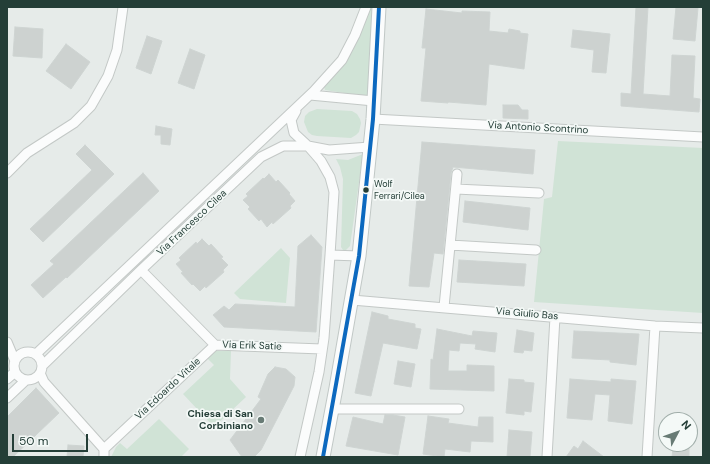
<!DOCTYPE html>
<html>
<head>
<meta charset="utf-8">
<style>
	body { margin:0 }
	#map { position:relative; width:710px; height:464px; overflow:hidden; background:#e6ebe9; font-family:"DM Sans",sans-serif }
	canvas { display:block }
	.frame { position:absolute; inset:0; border:8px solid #243e37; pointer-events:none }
	.north { position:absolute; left:658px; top:412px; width:40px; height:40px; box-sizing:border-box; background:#f4f9f7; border:1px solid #a1aeaa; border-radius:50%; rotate:49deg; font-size:11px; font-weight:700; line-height:16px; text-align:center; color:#243e37 }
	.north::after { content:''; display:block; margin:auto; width:14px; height:18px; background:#687b75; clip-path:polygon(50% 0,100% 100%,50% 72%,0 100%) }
	.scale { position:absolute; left:12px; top:434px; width:76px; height:18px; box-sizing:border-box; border:2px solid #243e37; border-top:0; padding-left:5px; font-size:12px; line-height:14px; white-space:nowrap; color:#243e37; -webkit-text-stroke:3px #f4f9f7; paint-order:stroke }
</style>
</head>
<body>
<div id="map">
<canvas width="710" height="464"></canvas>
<div class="frame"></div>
<div class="north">N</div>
<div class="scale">50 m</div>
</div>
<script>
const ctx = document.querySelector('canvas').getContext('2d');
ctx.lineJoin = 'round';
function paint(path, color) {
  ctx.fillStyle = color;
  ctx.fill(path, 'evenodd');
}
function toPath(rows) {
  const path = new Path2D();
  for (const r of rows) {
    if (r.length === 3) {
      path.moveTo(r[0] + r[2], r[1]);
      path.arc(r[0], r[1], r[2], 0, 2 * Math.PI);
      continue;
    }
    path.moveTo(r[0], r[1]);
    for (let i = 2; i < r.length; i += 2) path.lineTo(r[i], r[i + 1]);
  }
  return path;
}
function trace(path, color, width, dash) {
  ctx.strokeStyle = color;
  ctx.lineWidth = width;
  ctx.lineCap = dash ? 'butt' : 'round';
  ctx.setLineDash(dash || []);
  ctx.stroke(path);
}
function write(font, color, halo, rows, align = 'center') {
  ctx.font = font + ' "DM Sans",sans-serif';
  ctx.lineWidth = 3.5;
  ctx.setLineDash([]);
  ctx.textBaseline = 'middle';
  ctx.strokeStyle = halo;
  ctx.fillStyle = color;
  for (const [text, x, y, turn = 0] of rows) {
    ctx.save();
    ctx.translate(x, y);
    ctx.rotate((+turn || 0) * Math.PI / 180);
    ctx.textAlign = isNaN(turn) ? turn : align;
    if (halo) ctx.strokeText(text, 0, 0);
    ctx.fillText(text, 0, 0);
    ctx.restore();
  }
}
const green = toPath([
	[370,7,377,7,370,97,325,90,324,87,338,71],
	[317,109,352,111,357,114,360,119,361,123,359,132,356,135,351,138,317,136,312,135,308,132,304,122,305,116,309,112],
	[558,141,703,148,703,313,534,302,544,199,552,197],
	[363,154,350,246,346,250,343,250,341,247,343,179,340,167,336,159,348,160],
	[281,248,290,258,286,303,240,299,234,293],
	[216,351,231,351,230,379,246,397,214,427,183,394,214,365,207,358],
	[159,419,189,449,181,457,111,457,116,447,120,443,127,449]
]);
const building = toPath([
	[636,7,648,7,643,94,670,96,672,55,695,56,693,98,700,99,699,112,621,106,621,93,631,94,636,7],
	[676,7,698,8,695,41,673,39,676,7],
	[426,9,462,13,462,11,490,12,489,31,508,33,509,29,520,31,520,33,528,34,524,69,489,64,486,105,448,102,448,103,421,101,426,48,422,48,426,9],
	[15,27,43,29,42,58,13,56,15,27],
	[573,30,610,34,606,73,592,72,594,50,571,47,573,30],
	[147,36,162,41,151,74,136,68,147,36],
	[66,44,90,62,71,89,46,71,66,44],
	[190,49,205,55,194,89,178,83,190,49],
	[503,105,518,105,522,110,528,110,528,119,503,118,503,105],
	[156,126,172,129,170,145,161,144,161,135,155,135,156,126],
	[422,142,535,150,533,174,453,167,451,173,443,254,434,253,429,287,409,286,422,142],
	[85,145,114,174,43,242,30,229,92,170,76,154,85,145],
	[143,173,159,191,67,278,66,277,43,298,31,285,54,264,50,261,143,173],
	[269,174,276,182,278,180,290,193,289,194,295,201,290,206,291,208,273,224,272,222,267,227,261,219,259,221,248,209,250,207,243,200,248,196,246,194,263,178,264,179,269,174],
	[465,201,530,208,528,230,463,222,465,201],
	[311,235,322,247,316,332,224,327,213,315,224,306,229,310,235,304,295,307,298,246,311,235],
	[202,239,209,246,211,244,223,257,221,258,228,265,223,270,224,272,206,288,205,286,200,291,193,284,192,285,181,273,183,272,176,264,181,260,179,258,196,242,197,244,202,239],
	[459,260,526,264,524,286,457,282,459,260],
	[372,312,388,316,388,319,415,324,415,328,421,329,417,349,383,343,371,396,355,393,372,312],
	[437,329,472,336,473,331,497,333,495,352,475,349,476,344,460,343,459,351,449,350,448,371,467,371,467,365,494,366,494,391,430,389,431,359,433,360,437,329],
	[517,330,534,333,532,351,524,350,523,353,514,352,517,330],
	[574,331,639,334,636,365,610,362,610,360,572,358,574,331],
	[398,361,415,364,411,387,394,384,398,361],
	[275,367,286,369,295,377,294,386,261,450,254,457,242,457,230,440,261,399,258,397,268,374,275,367],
	[509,379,524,380,524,382,534,383,531,412,524,411,524,415,506,413,509,379],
	[570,379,611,382,611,379,636,381,632,424,608,421,610,395,595,394,592,420,567,418,570,379],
	[36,388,59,413,13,457,7,457,7,417,36,388],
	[385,415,393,415,405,417,398,455,346,446,353,417,383,424,385,415],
	[428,416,449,419,448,423,478,427,479,417,493,417,493,442,471,441,470,452,445,449,444,457,423,454,428,416],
	[509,430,532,432,530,457,507,457,509,430],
	[583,441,604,457,566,457,574,446,578,449,583,441],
	[68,445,84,446,83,457,67,457,68,445],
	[673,448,689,448,689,457,672,457,673,448]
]);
const street = toPath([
	[310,95,374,101],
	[296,111,291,120,294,133,308,146,321,161,330,177,334,192,330,255,359,256],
	[373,119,703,137],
	[7,173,27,153,74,123,91,106,108,76,117,50,123,7],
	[456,189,539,193],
	[450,245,536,250],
	[141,270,215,345,322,349],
	[352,300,655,326,703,328],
	[444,307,457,174],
	[7,342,15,361],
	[28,366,14],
	[36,354,314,91,342,60,355,35,366,7],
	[42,366,141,270,261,157,283,146,308,146,329,150,370,147],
	[40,373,44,382,104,449,104,457],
	[7,379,15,372],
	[7,398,26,380],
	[332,409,459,409],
	[104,449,215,345],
	[300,457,319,372,324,338,330,255],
	[547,457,555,317],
	[647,457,655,326]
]);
const secondary = toPath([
	[323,457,336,388,359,256,373,119,379,7]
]);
const bus1 = toPath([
	[323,457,359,256,373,119,379,7]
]);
const markers = [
	[366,190,3.5,"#243e37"],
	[261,420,4,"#687b75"]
];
const busNames = [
	["Wolf",374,185],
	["Ferrari/Cilea",374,197]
];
const streetNames = [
	["Via Antonio Scontrino",538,128,3],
	["Via Francesco Cilea",192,223,-43],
	["Via Giulio Bas",527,314,5],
	["Via Erik Satie",252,346,2],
	["Via Edoardo Vitale",168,389,-43]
];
const poiNames = [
	["Chiesa di San",253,414],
	["Corbiniano",253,426]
];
paint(green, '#d0e3d6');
paint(building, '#cdd2d0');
trace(building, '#ced4d2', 1);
trace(street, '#c3c8c6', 11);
trace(secondary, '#c1c8c6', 15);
trace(street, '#fbfcfc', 9);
trace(secondary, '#fbfcfc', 13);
trace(bus1, '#0c69bf', 4);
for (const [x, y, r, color] of markers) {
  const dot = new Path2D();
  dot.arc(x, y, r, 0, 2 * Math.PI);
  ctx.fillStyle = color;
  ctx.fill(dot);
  trace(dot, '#f4f9f7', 1.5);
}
write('9px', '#243e37', '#f4f9f7', busNames, 'left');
write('10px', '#243e37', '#f4f9f7', streetNames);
write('bold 10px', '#243e37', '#f4f9f7', poiNames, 'right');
</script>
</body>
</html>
